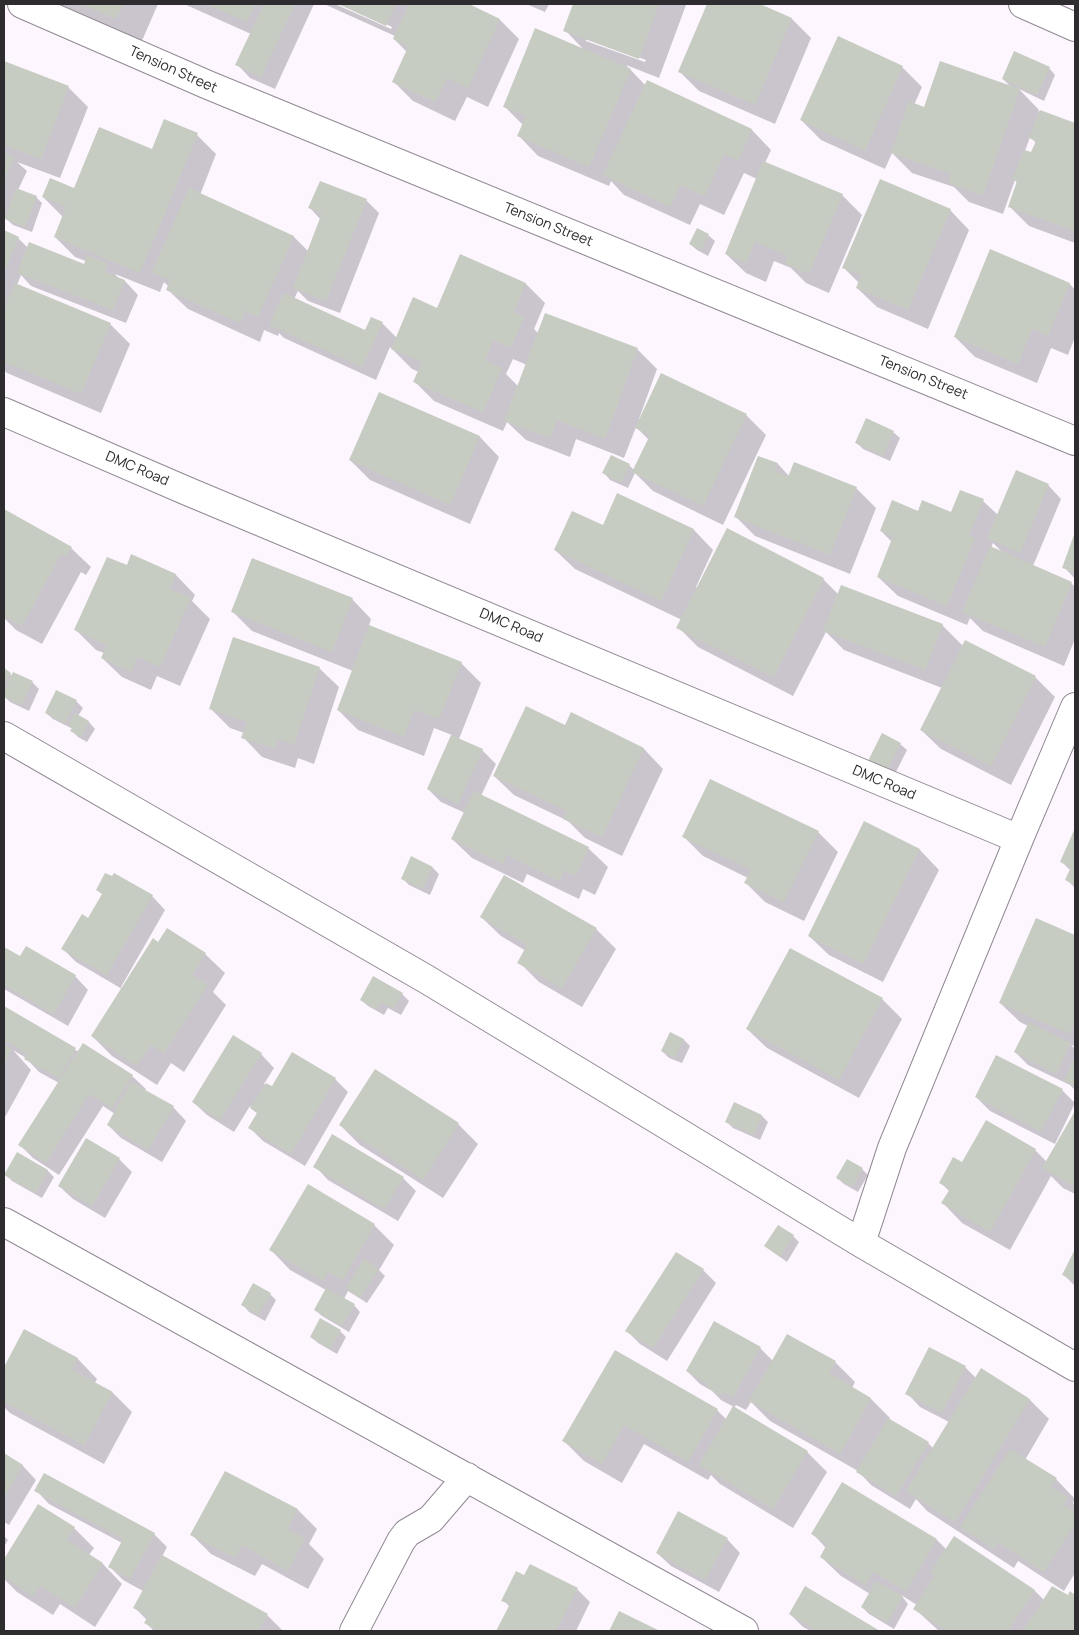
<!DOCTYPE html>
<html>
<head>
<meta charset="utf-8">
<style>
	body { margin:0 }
	#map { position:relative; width:1079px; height:1635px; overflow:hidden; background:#fdf6ff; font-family:Manrope,sans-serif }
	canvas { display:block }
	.frame { position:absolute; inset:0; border:5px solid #2f2c30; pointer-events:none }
</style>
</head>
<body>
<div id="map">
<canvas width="1079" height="1635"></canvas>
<div class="frame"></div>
</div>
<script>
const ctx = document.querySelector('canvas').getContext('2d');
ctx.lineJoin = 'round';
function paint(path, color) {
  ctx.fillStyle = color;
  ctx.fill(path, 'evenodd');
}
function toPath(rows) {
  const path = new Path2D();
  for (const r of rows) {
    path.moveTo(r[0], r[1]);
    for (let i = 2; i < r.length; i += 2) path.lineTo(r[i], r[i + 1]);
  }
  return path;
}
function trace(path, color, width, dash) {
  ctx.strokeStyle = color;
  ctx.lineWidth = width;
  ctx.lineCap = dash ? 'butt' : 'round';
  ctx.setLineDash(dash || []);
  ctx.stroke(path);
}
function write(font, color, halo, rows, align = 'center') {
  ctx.font = font + ' Manrope,sans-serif';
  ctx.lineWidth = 4;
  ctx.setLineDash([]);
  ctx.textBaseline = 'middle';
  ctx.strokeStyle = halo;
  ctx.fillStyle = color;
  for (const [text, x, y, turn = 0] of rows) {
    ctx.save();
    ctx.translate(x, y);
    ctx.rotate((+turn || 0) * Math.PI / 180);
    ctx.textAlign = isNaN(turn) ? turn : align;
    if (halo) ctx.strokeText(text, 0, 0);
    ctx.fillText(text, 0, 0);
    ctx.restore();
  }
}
const shadow = toPath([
	[50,4,158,4,141,43],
	[184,4,314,4,275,89,250,78,237,64,251,34],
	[324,4,335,4,391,29,392,27,341,4,466,4,500,20,519,39,488,107,467,97,455,121,413,101,393,81,407,52,394,39,395,36],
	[526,4,549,4,545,12],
	[574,4,686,5,659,78,626,65,646,86,648,81,752,130,771,150,765,163,842,195,862,215,829,293,806,283,791,268,774,261,766,282,746,273,726,254,757,179,744,173,724,215,700,204,690,225,624,195,611,181,609,186,538,156,519,136,523,125,504,106,584,50,565,30],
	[586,38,646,60,645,62,586,41],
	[708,4,757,4,792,19,811,38,775,124,699,91,679,71],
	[4,63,68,87,88,107,60,178,17,162,27,171,18,190,36,197,42,203,32,232,13,225,5,218,4,221],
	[902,67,922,87,914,105,925,109,1012,88,1003,79,1049,68,1055,75,1044,101,1019,89,1039,110,1038,111,1075,125,1075,243,1029,226,1009,206,1017,183,1015,180,1003,214,969,202,954,187,912,173,892,153,885,169,821,140,801,120],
	[1030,137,1036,143,1032,154,1025,151],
	[197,135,216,154,200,195,294,237,309,252,321,220,310,208,366,200,379,213,340,313,308,301,298,291,294,299,366,332,382,323,397,338,438,310,461,256,526,284,545,303,534,329,538,333,637,349,657,369,639,419,746,415,766,435,723,525,653,491,635,473,628,488,610,480,604,473,612,457,629,465,634,470,649,440,636,427,624,458,576,439,570,457,526,440,507,422,503,431,434,401,415,382,419,372,412,369,390,347,376,380,284,338,279,333,278,336,264,330,260,342,188,309,168,290,169,287,164,282,160,292,115,274,120,280,125,281,138,295,126,323,31,286,21,275,17,285,110,324,130,344,101,413,7,373,4,370,4,232,18,238,28,248,85,265,86,261,75,257,55,237,63,217,43,197,74,190,152,150],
	[513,359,527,365,519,387,506,374],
	[950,210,969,230,928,329,877,307,857,288,859,283,843,267],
	[708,235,715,241,708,256,697,250,690,244],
	[1070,284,1075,290,1075,337,1068,355,1051,348,1037,383,975,357,955,337],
	[379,393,480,437,499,457,470,524,370,480,350,460],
	[893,432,900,438,890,461,863,449,856,442],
	[758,457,778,464,789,476,856,488,876,508,850,574,755,536,735,516],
	[1048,485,1061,499,1033,566,1071,583,1075,587,1075,639,1064,666,983,631,970,618,967,625,898,596,878,577,892,542,881,531,919,512,952,514,983,501,998,515],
	[993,543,1004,554,991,548],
	[618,494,694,530,713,550,696,587,698,588,823,579,838,594,942,625,963,646,1035,677,1055,697,1011,785,941,749,921,730,942,688,844,650,826,632,793,696,698,647,678,627,682,620,575,569,555,550,603,526],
	[4,511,71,548,91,567,86,575,81,572,42,644,16,630,4,618],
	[1075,535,1075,579,1064,567],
	[132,556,176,575,195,595,192,601,210,619,180,686,157,676,151,690,122,677,102,658,104,653,96,650,76,630,127,567],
	[352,599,371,619,369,626,461,663,481,683,459,739,482,750,496,764,481,796,588,848,608,867,595,895,583,889,579,899,527,874,523,883,472,858,452,839,465,813,441,802,428,789,452,735,434,728,424,756,358,730,338,710,353,671,252,631,232,611],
	[319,668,339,687,314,764,298,758,295,768,262,757,243,737,244,733,230,728,211,709],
	[4,670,13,676,32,682,39,689,29,711,10,702,4,696],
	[76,701,83,708,78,716,89,722,95,729,87,742,78,737,71,730,73,729,53,719,46,713],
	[572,714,644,749,663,769,622,856,585,838,568,821,514,795,494,776,566,726],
	[900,744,907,750,893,778,869,763],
	[865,823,920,850,939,870,883,982,829,955,809,936],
	[818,832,838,852,804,921,765,902,746,883,748,878,703,856,684,837],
	[1075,833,1075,888,1067,880,1071,871,1062,862],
	[412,857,433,868,439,874,430,895,409,885,402,878],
	[97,889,152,896,165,910,121,987,123,989,159,944,205,954,225,973,213,992,226,1005,184,1072,171,1063,157,1085,112,1056,92,1036,122,989,76,962,63,949,88,920,103,895],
	[481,917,596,929,616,949,582,1007,539,982,519,962,526,951,501,936],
	[1036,919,1075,936,1075,1046,1071,1045,1075,1049,1075,1090,1070,1085,1028,1065,1015,1052,1028,1026,1020,1022,1000,1003],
	[4,948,21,958,75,976,88,990,68,1026,4,989],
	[373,978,402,994,409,1001,401,1015,388,1008,384,1015,368,1006,361,1000],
	[882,999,902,1019,859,1098,767,1048,747,1029],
	[4,1008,79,1052,132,1076,146,1089,144,1091,173,1107,186,1121,162,1162,121,1138,108,1125,115,1114,103,1106,59,1175,33,1158,20,1145,59,1083,39,1072,26,1058,13,1050,31,1070,4,1119],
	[670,1034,684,1040,690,1046,682,1063,669,1058,662,1051],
	[261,1054,274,1068,264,1084,273,1088,335,1079,348,1092,305,1166,263,1141,250,1128,258,1114,250,1106,234,1132,207,1115,193,1102],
	[1062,1090,1075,1103,1055,1144,990,1111,976,1097],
	[1075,1113,1075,1194,1063,1188,1051,1176,1010,1250,962,1223,943,1203,949,1191,940,1182,1035,1150,1047,1162],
	[762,1116,768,1122,760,1140,733,1128,727,1122],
	[458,1124,478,1144,443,1198,360,1145,340,1125],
	[18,1154,48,1171,54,1177,42,1198,12,1181,6,1175],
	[119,1159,132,1172,105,1218,73,1199,59,1186],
	[315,1166,403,1178,416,1191,398,1221,328,1180],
	[862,1169,868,1175,858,1192,844,1184,837,1178],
	[374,1225,394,1245,379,1270,385,1276,367,1303,348,1291,344,1299,354,1305,360,1312,349,1332,322,1316,315,1310,326,1290,290,1270,271,1250],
	[793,1236,799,1242,787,1262,765,1246],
	[1075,1252,1075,1286,1064,1275],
	[703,1270,716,1283,667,1361,640,1344,627,1331],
	[270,1294,276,1300,265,1321,249,1312,243,1305],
	[25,1331,78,1359,97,1379,95,1383,113,1393,132,1412,104,1464,10,1413,4,1407,4,1369],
	[340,1331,346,1337,337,1354,318,1343,311,1337],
	[787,1335,835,1362,855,1382,852,1388,871,1399,890,1418,889,1420,928,1443,933,1448,949,1422,920,1407,907,1393,930,1349,965,1367,976,1378,1030,1400,1049,1419,1025,1460,1056,1479,1075,1499,1073,1503,1075,1506,1075,1573,1064,1591,1018,1561,1014,1568,927,1511,916,1499,910,1509,871,1485,858,1471,770,1421,751,1402,746,1410,736,1405,734,1408,807,1452,827,1472,793,1528,720,1484,711,1475,708,1480,644,1444,622,1483,584,1461,564,1441,615,1352,717,1410,727,1420,734,1407,721,1400,712,1391,700,1384,687,1371,760,1348,773,1361],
	[4,1455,23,1466,36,1480,9,1525,4,1522],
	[225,1472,298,1510,317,1529,309,1544,324,1559,308,1589,262,1564,255,1576,211,1554,191,1534],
	[842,1484,937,1540,947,1550,1035,1591,1044,1600,1068,1597,1070,1593,1075,1596,1075,1631,939,1631,915,1609,917,1605,901,1595,908,1604,894,1629,869,1614,862,1607,870,1594,841,1576,821,1557,826,1548,813,1534],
	[36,1490,154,1534,167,1547,162,1557,267,1615,283,1631,154,1631,146,1623,147,1620,134,1607,143,1591,123,1580,110,1567,122,1543,49,1504],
	[38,1506,74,1528,94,1548,89,1555,103,1564,122,1584,95,1627,60,1604,53,1615,17,1592,4,1579,4,1561],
	[4,1536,8,1540,4,1547],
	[727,1539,740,1553,719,1592,671,1566,657,1553],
	[525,1577,577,1589,590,1602,576,1631,498,1631,510,1607,503,1600],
	[805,1588,878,1631,811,1631,803,1627,790,1614]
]);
const building = toPath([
	[81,4,123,4,116,19],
	[206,4,255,4,247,22],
	[264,4,295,4,261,77,235,65],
	[338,4,396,4,386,26],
	[409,4,469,4,500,19,468,88,447,78,435,102,392,82,408,47,393,39],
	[573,4,659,4,639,59,563,31],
	[707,4,760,4,792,18,755,105,678,72],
	[535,28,631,69,589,167,517,136,526,116,503,107],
	[838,36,903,66,865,151,800,120],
	[1014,51,1050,67,1037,95,1002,79],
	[4,61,69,86,41,159,4,145],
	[940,61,1020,89,983,195,948,183,951,174,891,153,909,101,924,107],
	[647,80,752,129,738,161,724,154,705,196,680,185,670,207,603,175],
	[1040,110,1075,123,1075,231,1008,207,1017,181,1012,180,1024,150,1031,152,1036,141,1029,138],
	[164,119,198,133,140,273,54,237,66,207,42,197,50,178,74,188,99,127,152,149],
	[4,152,14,157,4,180],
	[763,161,843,194,809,274,785,264,788,256,755,242,746,263,725,254],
	[880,179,951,209,908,310,856,288,861,275,842,268],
	[320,181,367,199,326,301,293,288,322,213,308,208],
	[16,188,37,196,25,227,5,219],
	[189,188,294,236,258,317,245,311,240,323,166,290,170,280,152,272],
	[697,228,709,234,701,250,689,244],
	[4,230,19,237,4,272],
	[29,242,84,264,87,255,108,264,105,272,125,280,113,310,17,273],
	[990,249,1070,283,1048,336,1032,329,1018,364,954,337],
	[460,254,526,283,514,312,524,317,511,347,493,340,485,361,502,368,483,412,413,382,422,362,391,349,413,297,437,308],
	[15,283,111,323,81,394,4,362,4,311],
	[284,293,365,330,371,317,383,322,362,367,269,325],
	[545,313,638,348,605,439,557,420,550,438,504,421],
	[661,373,747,414,703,506,632,472,650,435,635,428],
	[379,392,480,436,450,505,349,460],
	[866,418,894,431,883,456,855,443],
	[611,455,630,464,621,483,602,473],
	[758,456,778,463,775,471,788,477,794,462,857,487,830,555,734,517],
	[1016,470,1049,484,1020,553,987,538],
	[960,490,984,499,969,536,975,538,947,606,877,577,893,536,880,531,892,500,918,511,922,500,951,512],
	[617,493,694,529,661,601,554,550,572,511,603,525],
	[4,509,72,547,66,556,61,554,22,626,4,616],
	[727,528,824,578,774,677,676,628],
	[1075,532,1075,572,1062,568],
	[990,546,1072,582,1045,647,962,612],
	[131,554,176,574,170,589,191,598,160,667,137,657,131,672,101,658,107,645,74,630,107,557,127,565],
	[252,558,353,598,332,652,231,612],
	[841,585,943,624,925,670,823,631],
	[369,625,462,662,439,719,414,710,404,737,337,710],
	[233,637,320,667,294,745,278,739,275,749,241,738,247,722,209,709],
	[965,640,1036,676,991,766,920,730],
	[4,668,11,673,4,684],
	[13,672,33,681,22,705,4,697,4,693],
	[56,690,77,700,65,723,45,713],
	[526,706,565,725,571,712,644,748,602,837,563,819,567,811,493,776],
	[75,713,89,721,81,737,70,731,72,728,68,725],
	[882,733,901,743,886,772,867,763],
	[451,735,483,749,458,804,427,789],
	[710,779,819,831,784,902,744,883,751,870,682,837],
	[474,791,589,847,576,876,564,871,559,881,507,855,503,864,451,839],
	[864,821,920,849,863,964,808,936],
	[1075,828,1075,885,1065,880,1071,867,1060,862],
	[411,856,433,867,423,889,401,879],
	[105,873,112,876,114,873,153,895,107,975,61,949,82,914,88,918,102,894,96,890],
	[504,875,597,928,562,988,517,963,527,945,480,917],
	[1036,918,1075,935,1075,1021,1070,1034,999,1003],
	[167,928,206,953,192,975,208,985,164,1053,151,1045,137,1066,91,1036,153,938,158,942],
	[26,946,76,975,54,1014,4,985,4,947,20,956],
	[790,948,883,998,839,1080,746,1029],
	[373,976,403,993,394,1009,381,1002,377,1010,360,1000],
	[4,1006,76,1048,59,1078,24,1059,27,1054,4,1040],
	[1029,1022,1071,1043,1056,1074,1014,1052],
	[670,1032,684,1039,675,1058,661,1051],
	[233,1035,262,1053,220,1120,192,1102],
	[83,1043,133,1075,112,1108,89,1094,46,1163,18,1145],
	[4,1044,12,1049,4,1065],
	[292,1052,336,1078,291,1154,248,1128,257,1113,250,1108,266,1083,272,1086],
	[996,1055,1063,1089,1041,1132,975,1097],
	[1075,1056,1075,1086,1064,1081],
	[375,1069,459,1123,423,1180,339,1125],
	[131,1082,174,1106,148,1150,107,1125],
	[734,1102,762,1115,754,1135,725,1122],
	[1075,1111,1075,1187,1042,1168],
	[986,1120,1036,1149,990,1232,941,1203,950,1189,939,1183,953,1157,962,1162],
	[332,1134,404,1177,384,1209,313,1167],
	[86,1138,120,1158,92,1206,58,1186],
	[17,1152,48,1170,36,1193,4,1175],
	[847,1159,863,1168,852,1187,836,1178],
	[308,1184,375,1224,343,1280,328,1272,323,1281,269,1250],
	[778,1225,794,1235,780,1257,764,1246],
	[1075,1249,1075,1281,1062,1275],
	[676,1252,704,1269,653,1348,625,1331],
	[364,1259,379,1269,360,1298,346,1288],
	[253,1283,271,1293,258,1315,241,1305],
	[326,1288,355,1304,342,1326,314,1310],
	[320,1318,341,1330,330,1349,310,1337],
	[714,1321,761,1347,733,1397,723,1392,721,1395,706,1387,708,1384,686,1371],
	[24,1329,78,1358,72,1370,113,1392,84,1445,4,1402,4,1367],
	[787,1334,836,1361,829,1373,871,1398,840,1454,749,1401],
	[929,1347,966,1366,942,1413,905,1394],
	[615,1350,718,1409,688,1462,624,1425,602,1464,562,1441],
	[981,1368,1030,1399,955,1522,906,1491],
	[733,1406,808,1451,773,1509,699,1465],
	[888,1418,929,1442,896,1496,856,1472],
	[1010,1449,1057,1478,1051,1487,1068,1497,1063,1505,1075,1512,1075,1524,1044,1572,998,1542,994,1549,960,1527],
	[4,1453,23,1465,4,1498],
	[225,1471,298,1509,288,1529,305,1538,288,1571,242,1545,235,1558,190,1535],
	[44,1473,155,1533,130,1579,108,1567,123,1539,34,1491],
	[842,1482,937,1539,906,1591,873,1572,866,1585,820,1557,827,1544,811,1534],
	[38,1504,75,1527,67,1540,103,1563,75,1608,40,1586,33,1596,4,1577,4,1559],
	[678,1511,728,1538,705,1580,656,1553],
	[954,1536,1035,1590,1008,1631,947,1631,913,1609,935,1575,930,1573],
	[162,1555,268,1614,258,1631,159,1631,144,1623,148,1616,133,1608],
	[530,1564,578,1588,556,1631,496,1631,510,1604,501,1601,516,1571,524,1575],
	[876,1581,903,1596,887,1623,861,1607],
	[805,1586,880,1631,818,1631,789,1614],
	[1052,1586,1068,1595,1070,1591,1075,1595,1075,1631,1023,1631],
	[619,1611,660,1631,609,1631]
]);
const minor = toPath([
	[22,4,208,85,1075,441],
	[1023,4,1075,27],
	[4,412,187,491,1019,839],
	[4,736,426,979,861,1243,1075,1367],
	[4,1222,744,1631],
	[861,1243,892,1148,1019,839,1075,707],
	[354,1631,401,1541,407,1533,431,1519,467,1477]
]);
const streetNames = [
	["Tension Street",173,70,24],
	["Tension Street",548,225,22],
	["Tension Street",923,378,22],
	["DMC Road",137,469,23],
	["DMC Road",511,626,23],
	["DMC Road",884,783,23]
];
paint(shadow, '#0003');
paint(building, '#c6ccc1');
trace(minor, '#908993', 30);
trace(minor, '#fff', 28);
write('14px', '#2f2c30', '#fff', streetNames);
</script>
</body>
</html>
